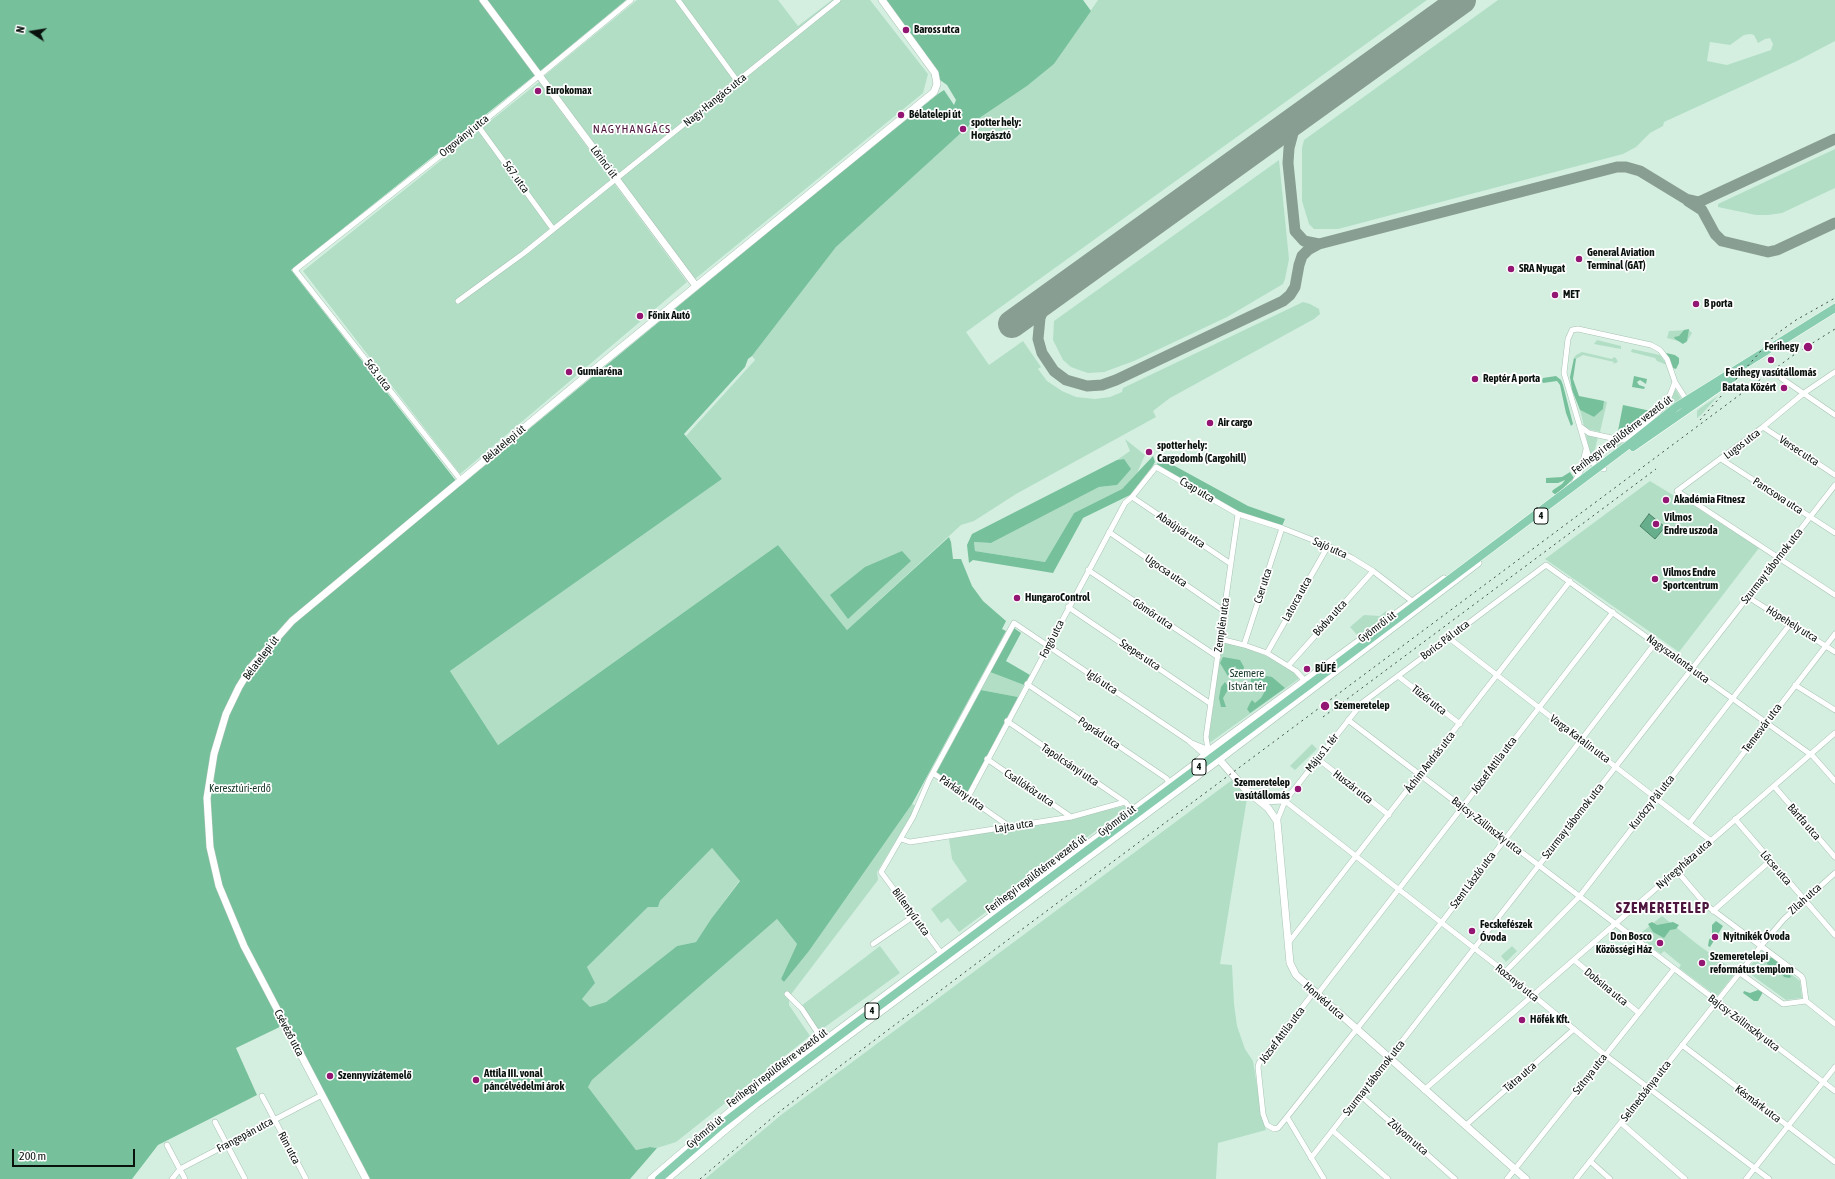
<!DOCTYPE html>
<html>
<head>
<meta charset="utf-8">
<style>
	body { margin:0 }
	#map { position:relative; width:1835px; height:1179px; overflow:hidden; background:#d4efe0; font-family:"Asap Condensed",sans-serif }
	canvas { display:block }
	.north { position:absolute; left:12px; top:12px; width:40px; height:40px; -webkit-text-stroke:3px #fff; paint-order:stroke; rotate:282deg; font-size:11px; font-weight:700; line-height:16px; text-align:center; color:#09120d }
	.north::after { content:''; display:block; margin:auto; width:14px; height:18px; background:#09120d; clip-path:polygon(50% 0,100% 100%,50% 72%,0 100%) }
	.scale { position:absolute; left:12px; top:1149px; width:123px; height:18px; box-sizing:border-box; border:2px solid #09120d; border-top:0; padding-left:5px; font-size:12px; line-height:14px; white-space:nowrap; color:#09120d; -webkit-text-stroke:3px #fff; paint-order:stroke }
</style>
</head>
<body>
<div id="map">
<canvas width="1835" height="1179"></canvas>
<div class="north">N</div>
<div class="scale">200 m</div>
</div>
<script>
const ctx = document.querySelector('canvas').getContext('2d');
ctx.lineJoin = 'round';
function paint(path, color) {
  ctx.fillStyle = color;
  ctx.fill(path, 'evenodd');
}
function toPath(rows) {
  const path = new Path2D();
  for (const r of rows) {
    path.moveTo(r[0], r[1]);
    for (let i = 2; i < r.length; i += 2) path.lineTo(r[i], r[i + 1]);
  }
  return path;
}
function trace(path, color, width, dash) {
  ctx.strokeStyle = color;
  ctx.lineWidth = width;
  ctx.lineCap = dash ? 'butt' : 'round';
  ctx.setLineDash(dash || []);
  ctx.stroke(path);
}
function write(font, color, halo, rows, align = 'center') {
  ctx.font = font + ' "Asap Condensed",sans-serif';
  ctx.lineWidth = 3.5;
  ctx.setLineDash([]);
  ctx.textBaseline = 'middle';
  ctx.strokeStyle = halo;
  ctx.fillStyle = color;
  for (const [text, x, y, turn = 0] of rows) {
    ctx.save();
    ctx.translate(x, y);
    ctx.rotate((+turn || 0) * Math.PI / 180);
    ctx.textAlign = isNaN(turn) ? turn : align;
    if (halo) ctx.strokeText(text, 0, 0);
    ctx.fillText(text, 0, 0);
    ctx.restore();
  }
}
const green = toPath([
	[637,0,778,0,798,26,832,0,870,0,928,74,923,93,695,279,544,76],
	[1098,0,1427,0,966,332,989,365,1023,341,1041,367,1038,369,1047,381,1062,391,1076,397,1095,399,1110,397,1122,392,1123,388,1303,302,1310,304,1319,309,1320,314,1314,319,1170,398,1153,411,1156,417,1016,494,974,521,961,525,847,630,778,545,498,745,450,671,722,479,686,436,755,360,752,356,836,247,972,123,1027,86,1054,64],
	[1498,0,1835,0,1835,41,1797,61,1664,122,1663,126,1650,133,1636,147,1623,154,1338,229,1314,229,1309,224,1302,201,1302,148,1304,140],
	[1750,34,1754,35,1758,43,1765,39,1770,38,1773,44,1771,50,1727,65,1707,61,1710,42,1730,45,1744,35],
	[539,82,687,282,460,474,303,271],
	[1835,149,1835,188,1782,213,1768,215,1756,215,1718,207,1718,204],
	[1279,160,1289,259,1285,279,1283,284,1227,317,1134,361,1104,372,1088,373,1079,370,1071,367,1063,360,1053,340,1054,321],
	[1689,330,1692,333,1686,343,1667,338,1669,331],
	[1597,340,1621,346,1621,349,1594,344],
	[1632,349,1660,355,1667,365,1657,361,1655,358,1631,352],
	[1582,352,1612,359,1614,357,1616,358,1618,362,1613,364,1614,362,1583,355,1576,359,1574,358,1576,355],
	[1675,390,1676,390,1682,400,1654,421,1667,406],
	[1718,396,1701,415,1697,418,1697,411,1700,408],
	[1604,401,1607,402,1600,432,1588,429,1584,426,1580,410,1594,417,1603,409],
	[1589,434,1598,437,1593,457,1598,462,1613,453,1615,441,1624,444,1601,463,1596,463,1591,459,1586,436],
	[1125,439,1145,455,1137,473,1122,489,1074,513,1045,562,975,551,974,542,991,543,1099,487,1117,485,1124,459,1117,460,1130,451],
	[1650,481,1673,495,1677,495,1759,548,1679,652,1545,559],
	[1386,611,1389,614,1358,636,1350,627,1364,615,1380,616],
	[1222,641,1244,647,1266,656,1287,667,1300,678,1208,744],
	[990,672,1024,685,1018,697,981,690],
	[1312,744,1317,749,1295,770,1290,766],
	[1232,780,1248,792,1220,964,1232,965,1234,1004,1237,1026,1245,1049,1253,1061,1262,1117,1266,1130,1218,1143,1216,1179,705,1179,781,1115],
	[912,804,917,806,877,872,878,880,789,997,789,1005,810,1036,676,1142,657,1148,650,1147,636,1150,588,1087,592,1080,777,919,797,944,781,979,784,982,809,951],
	[1124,806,1128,807,959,932,948,918,941,923,931,909,967,881,952,859,949,839,1062,820],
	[712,848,740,880,711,919,696,942,677,946,606,1002,590,1008,582,999,594,983,587,967,648,907,658,907,660,901],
	[1662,916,1697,944,1736,972,1718,995,1715,995,1679,968,1681,965,1664,951,1661,954,1637,936],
	[880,946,900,973,818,1032,801,1006],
	[1512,946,1517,951,1506,962,1501,956],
	[1762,951,1800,981,1802,998,1786,1000,1746,971]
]);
const forest = toPath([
	[0,0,626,0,544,68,291,270,460,486,802,204,938,94,944,90,954,105,956,100,947,85,940,80,938,71,886,0,1083,0,1091,11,1054,64,1027,86,972,123,836,247,752,356,748,359,745,367,684,434,722,479,450,671,498,745,778,545,847,630,949,537,951,542,953,559,961,559,972,586,983,601,1006,621,1002,629,1006,631,912,804,809,951,784,982,781,979,797,944,777,919,592,1080,588,1087,636,1150,650,1147,657,1148,630,1179,370,1179,288,1023,236,1048,257,1095,158,1145,132,1179,0,1179],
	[712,848,740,881,711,919,696,942,677,946,606,1002,590,1007,582,999,595,983,587,967,648,907,658,907,660,901],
	[1689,329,1687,341,1683,344,1675,339,1674,337,1679,336,1684,330],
	[1666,353,1675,355,1679,358,1679,363,1676,369,1673,368],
	[1574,358,1576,359,1573,379,1579,396,1604,401,1603,409,1594,417,1580,410,1572,390,1570,377],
	[1556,376,1561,380,1563,385,1573,424,1571,426,1566,413,1560,385,1557,381,1543,383,1542,381,1543,378],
	[1634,376,1647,379,1646,384,1640,380,1637,382,1639,385,1645,387,1644,389,1632,387],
	[1658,404,1659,405,1633,434,1624,438,1617,436,1623,405,1651,411],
	[1153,456,1155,462,1152,467,1130,495,1083,518,1053,573,973,560,969,563,967,545,972,534,1117,460,1124,459,1131,469,1117,485,1099,487,991,543,974,542,975,551,1045,562,1074,513,1122,489],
	[1158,459,1162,459,1248,506,1285,519,1282,526,1238,512,1157,465],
	[1570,472,1574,478,1556,495,1552,492,1553,490,1562,484,1565,480,1558,483,1546,483,1546,478,1562,477],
	[902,551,911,561,848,619,830,595,865,567],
	[1014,628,1021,633,1006,661,1030,675,1024,685,990,672],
	[1223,657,1240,660,1244,667,1243,673,1239,672,1235,666,1229,672,1233,677,1232,679,1229,678,1220,663],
	[1251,673,1272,677,1285,688,1250,713,1247,709,1250,703,1252,700,1255,703,1261,698,1265,691,1259,688,1253,689,1251,682],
	[1225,682,1229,688,1223,698,1226,707,1221,707,1219,698,1221,687],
	[981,690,1018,697,967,794,936,773],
	[1716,921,1723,926,1710,947,1708,946,1709,940,1712,935,1712,925],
	[1652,922,1657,925,1673,922,1679,925,1676,929,1670,930,1664,938,1653,932,1648,924],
	[1774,956,1785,965,1784,970,1791,976,1790,978,1784,977,1779,971,1767,964,1768,959],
	[1758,990,1763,992,1758,1001,1754,1001,1743,993,1744,991,1750,993]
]);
const water = toPath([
	[1649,514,1665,527,1655,539,1640,526,1649,514]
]);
const taxiway = toPath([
	[1312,108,1301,119,1293,133,1289,148,1288,163,1295,231,1304,241,1319,244],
	[1688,201,1702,210,1715,234,1722,241,1768,252,1777,250,1835,223],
	[1060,288,1045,305,1040,318,1038,339,1042,353,1054,371,1066,380,1087,386,1102,385,1116,380,1283,301,1290,295,1295,287,1299,265,1302,256,1308,250,1319,244,1617,167,1626,167,1640,171,1686,199,1699,202,1835,139]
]);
const runway = toPath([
	[1012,324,1462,0]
]);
const street = toPath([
	[678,0,738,82],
	[478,126,553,229],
	[458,301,524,253,838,0],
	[1835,372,1804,393,1763,427,1677,491,1835,595],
	[1781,378,1835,415],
	[1581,427,1589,433,1607,437,1621,440,1631,438,1660,410,1670,395,1675,382],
	[1763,427,1835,475],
	[1721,459,1835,533],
	[1604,469,1598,467,1590,461,1564,373,1568,339,1572,330,1578,329,1651,345,1660,350,1667,359,1675,382,1687,401],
	[460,479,295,270,478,126,631,0],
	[1574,483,1581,470,1586,449],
	[1132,497,1231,564],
	[1109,532,1224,611],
	[1088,570,1218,657],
	[1748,597,1835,652],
	[1068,607,1211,704],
	[1449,638,1710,840],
	[1220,639,1244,645,1267,653,1296,671,1305,681],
	[1244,645,1282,528],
	[1267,653,1328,546],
	[1288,666,1373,571],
	[1398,676,1460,724],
	[1027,684,1166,778,1169,782],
	[1795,685,1835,710],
	[1348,720,1835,1091],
	[1007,721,1125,802,1132,810],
	[1192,743,1209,750],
	[1208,749,1206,737,1238,514],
	[1811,754,1835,781],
	[987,759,1071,817],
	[1318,759,1389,815],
	[933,773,1010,827],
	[1774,786,1835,857],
	[968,797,1125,503,1132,497,1156,467,1238,514,1282,528,1328,546,1352,558,1373,571,1412,601],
	[1285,801,1505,972,1605,1055,1769,1179],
	[1261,802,1285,801],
	[1735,819,1835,935],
	[1277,821,1285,801,1362,703,1546,565,1810,754],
	[1689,824,1835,634],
	[901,839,910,842,1046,821,1071,817,1125,802],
	[1676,870,1706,905,1801,976,1803,979,1806,1001],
	[1713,911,1770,861],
	[1289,942,1570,581],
	[873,944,914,916],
	[941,953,881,872,913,817,929,780,1014,623,1189,741,1205,755],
	[1574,960,1639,1013],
	[1505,972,1579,897,1791,623],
	[1740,973,1783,1004,1806,1001],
	[1314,992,1259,1063,1258,1067,1263,1114,1267,1125,1274,1129,1278,1128,1287,1117,1441,923,1656,642],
	[787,994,802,1009,823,1041],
	[1317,995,1613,612],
	[1806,1001,1835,1024],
	[1682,1045,1835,1162],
	[1424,1090,1835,733],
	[262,1096,306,1179],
	[1361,1096,1455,1179],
	[1287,1117,1324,1179],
	[215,1122,245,1179],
	[1621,1123,1685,1179],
	[1466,1125,1574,1029],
	[1333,1131,1388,1179],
	[167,1145,185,1179],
	[1311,1158,1835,485],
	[1590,1161,1610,1179],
	[172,1179,180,1169,322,1095],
	[1507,1179,1674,969],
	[1576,1179,1761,946,1784,919,1835,873],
	[1746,1179,1835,1067]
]);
const secondary = toPath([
	[483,0,696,286],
	[1217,757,1246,790,1268,808,1277,821,1290,963,1296,975,1526,1179],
	[366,1179,244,946,219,886,210,847,207,798,214,754,226,714,239,687,252,666,292,621,591,372,934,92,937,84,935,73,882,0],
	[651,1179,734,1108,1195,764,1210,750,1444,579],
	[667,1179,755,1105,1220,759,1478,563]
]);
const primary = toPath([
	[1633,447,1734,377],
	[1309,685,1632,442,1676,407,1835,308],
	[659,1179,721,1125,756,1098,1089,849]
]);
const rail = toPath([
	[1700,420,1775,335,1796,320,1835,298],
	[1323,717,1656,469],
	[700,1179,779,1112,1005,942,1765,376,1795,354,1835,329]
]);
const primaryBridge = toPath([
	[1089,849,1309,685]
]);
const markers = [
	[906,30,4,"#921672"],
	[538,91,4,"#921672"],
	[901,115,4,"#921672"],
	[963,129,4,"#921672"],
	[1579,259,4,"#921672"],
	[1511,269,4,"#921672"],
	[1555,295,4,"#921672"],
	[1696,304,4,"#921672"],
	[640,316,4,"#921672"],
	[1808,347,5,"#921672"],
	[1771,360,4,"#921672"],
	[569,372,4,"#921672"],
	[1475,379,4,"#921672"],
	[1784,388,4,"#921672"],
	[1210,423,4,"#921672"],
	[1149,452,4,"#921672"],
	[1666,500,4,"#921672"],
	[1656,524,4,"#921672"],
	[1655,579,4,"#921672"],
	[1017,598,4,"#921672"],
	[1307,669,4,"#921672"],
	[1325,706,5,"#921672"],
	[1298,789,4,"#921672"],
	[1472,931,4,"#921672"],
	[1715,937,4,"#921672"],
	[1660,943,4,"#921672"],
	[1702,963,4,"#921672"],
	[1522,1020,4,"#921672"],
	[330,1076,4,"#921672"],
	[476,1080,4,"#921672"]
];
const shields = [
	[1541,516,14],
	[1199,767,14],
	[872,1011,14]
];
const shieldNames = [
	["4",1541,516],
	["4",1199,767],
	["4",872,1011]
];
const poiNames = [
	["Baross utca",914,30],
	["Eurokomax",546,91],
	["Bélatelepi út",909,115],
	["spotter hely:",971,123],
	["Horgásztó",971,136],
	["General Aviation",1587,253],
	["Terminal (GAT)",1587,266],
	["SRA Nyugat",1519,269],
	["MET",1563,295],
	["B porta",1704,304],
	["Főnix Autó",648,316],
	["Ferihegy",1799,347,"right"],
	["Gumiaréna",577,372],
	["Ferihegy vasútállomás",1771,373,"center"],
	["Reptér A porta",1483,379],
	["Batata Közért",1776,388,"right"],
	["Air cargo",1218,423],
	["spotter hely:",1157,446],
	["Cargodomb (Cargohill)",1157,459],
	["Akadémia Fitnesz",1674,500],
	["Vilmos",1664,518],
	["Endre uszoda",1664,531],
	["Vilmos Endre",1663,573],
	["Sportcentrum",1663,586],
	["HungaroControl",1025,598],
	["BÜFÉ",1315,669],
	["Szemeretelep",1334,706],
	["Szemeretelep",1290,783,"right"],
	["vasútállomás",1290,796,"right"],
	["Fecskefészek",1480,925],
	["Óvoda",1480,938],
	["Don Bosco",1652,937,"right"],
	["Közösségi Ház",1652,950,"right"],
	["Nyitnikék Óvoda",1723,937],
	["Szemeretelepi",1710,957],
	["református templom",1710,970],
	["Hőfék Kft.",1530,1020],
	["Attila III. vonal",484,1074],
	["páncélvédelmi árok",484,1087],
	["Szennyvízátemelő",338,1076]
];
const streetNames = [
	["Nagy-Hangács utca",715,100,-39],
	["Orgoványi utca",464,136,-39],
	["Lőrinci út",604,162,53],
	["567. utca",516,177,54],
	["563. utca",378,375,52],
	["Ferihegyi repülőtérre vezető út",1622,435,-37],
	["Bélatelepi út",504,444,-40],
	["Lugos utca",1742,444,-37],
	["Versec utca",1799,451,33],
	["Csap utca",1197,490,31],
	["Pancsova utca",1778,496,33],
	["Abaújvár utca",1181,530,34],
	["Sajó utca",1330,548,24],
	["Szurmay tábornok utca",1772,566,-52],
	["Ugocsa utca",1166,571,34],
	["Cser utca",1263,586,-72],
	["Latorca utca",1297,599,-61],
	["Gömör utca",1153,614,34],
	["Bódva utca",1330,618,-48],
	["Hópehely utca",1792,624,32],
	["Zemplén utca",1222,625,-82],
	["Gyömrői út",1377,627,-37],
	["Forgó utca",1052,639,-63],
	["Borics Pál utca",1445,640,-37],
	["Szepes utca",1140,655,34],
	["Bélatelepi út",261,658,-53],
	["Nagyszalonta utca",1678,659,36],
	["Igló utca",1102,682,34],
	["Tüzér utca",1429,700,38],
	["Temesvár utca",1762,728,-53],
	["Poprád utca",1099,733,34],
	["Varga Katalin utca",1580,739,37],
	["Május 1. tér",1322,753,-52],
	["Áchim András utca",1430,762,-52],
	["Tapolcsányi utca",1070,765,34],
	["József Attila utca",1494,765,-53],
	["Huszár utca",1353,787,38],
	["Csallóköz utca",1029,788,34],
	["Párkány utca",962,793,35],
	["Kuróczy Pál utca",1652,802,-52],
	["Gyömrői út",1117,821,-37],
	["Szurmay tábornok utca",1573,821,-52],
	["Bártfa utca",1804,822,49],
	["Lajta utca",1014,826,-9],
	["Bajcsy-Zsilinszky utca",1487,826,38],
	["Nyíregyháza utca",1684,864,-41],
	["Lőcse utca",1776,868,49],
	["Ferihegyi repülőtérre vezető út",1036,874,-37],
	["Szent László utca",1473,880,-53],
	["Zilah utca",1805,899,-42],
	["Billentyű utca",911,912,54],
	["Rozsnyó utca",1517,983,39],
	["Dobsina utca",1606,987,39],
	["Honvéd utca",1324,1001,41],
	["Bajcsy-Zsilinszky utca",1744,1023,37],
	["Csévéző utca",289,1033,62],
	["József Attila utca",1282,1035,-53],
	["Ferihegyi repülőtérre vezető út",777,1068,-37],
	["Szitnya utca",1590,1074,-52],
	["Tátra utca",1520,1077,-41],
	["Szurmay tábornok utca",1374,1078,-52],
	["Selmecbánya utca",1646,1091,-52],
	["Késmárk utca",1758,1104,37],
	["Gyömrői út",705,1132,-40],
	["Frangepán utca",245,1135,-28],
	["Zólyom utca",1408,1137,41],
	["Rím utca",289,1148,62]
];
const parkNames = [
	["Szemere",1247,674],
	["István tér",1247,687],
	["Keresztúri-erdő",240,789]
];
const neighbourhoodNames = [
	["NAGYHANGÁCS",632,129]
];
const districtNames = [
	["SZEMERETELEP",1663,908]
];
paint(green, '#b2dec6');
paint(forest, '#77c09c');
paint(water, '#67af8c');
trace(water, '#4b8066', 1);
trace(taxiway, '#899e92', 11);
trace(runway, '#899e92', 28);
trace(street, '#a8c2b4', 6);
trace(secondary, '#a8c2b4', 8);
trace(primary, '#fff', 9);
trace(street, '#fff', 5);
trace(secondary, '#fff', 7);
trace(primary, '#89cdb0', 8);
trace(rail, '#3e4c45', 1, [2, 4]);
trace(primaryBridge, '#fff', 9, []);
trace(primaryBridge, '#89cdb0', 8);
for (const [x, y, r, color] of markers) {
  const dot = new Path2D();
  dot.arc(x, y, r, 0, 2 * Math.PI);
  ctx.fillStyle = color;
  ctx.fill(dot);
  trace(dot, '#fff', 1.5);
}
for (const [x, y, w] of shields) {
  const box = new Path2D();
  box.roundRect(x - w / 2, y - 8, w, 16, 3);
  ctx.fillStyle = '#fff';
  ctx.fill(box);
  trace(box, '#09120d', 1);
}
write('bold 10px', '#09120d', null, shieldNames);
write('bold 11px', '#09120d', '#fff', poiNames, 'left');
write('11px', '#09120d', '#fff', streetNames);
write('11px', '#163727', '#fff', parkNames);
ctx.letterSpacing = '1px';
write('12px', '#4e153e', '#fff', neighbourhoodNames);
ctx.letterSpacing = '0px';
ctx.letterSpacing = '1px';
write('bold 15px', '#4e153e', '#fff', districtNames);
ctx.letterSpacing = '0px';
</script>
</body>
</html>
